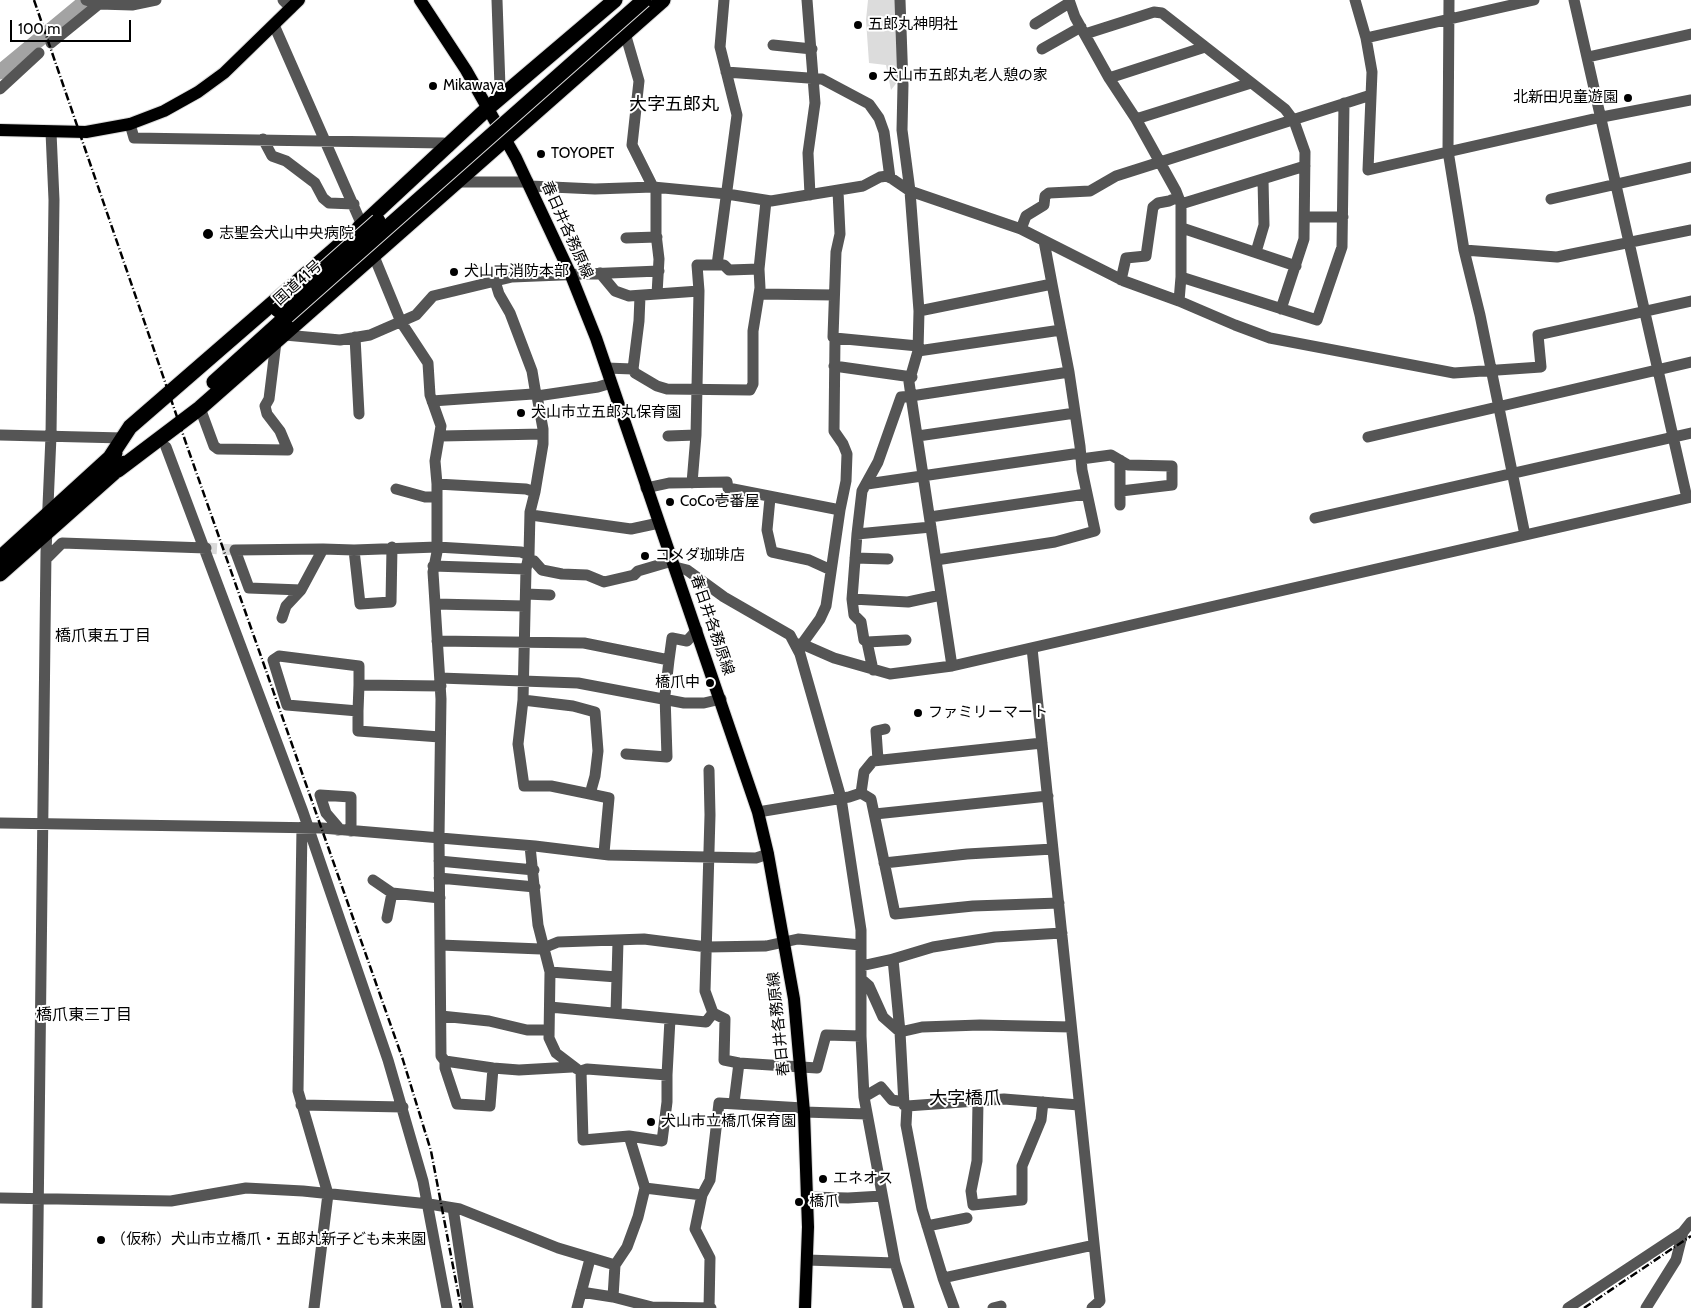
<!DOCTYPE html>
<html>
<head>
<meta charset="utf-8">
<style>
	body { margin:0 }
	#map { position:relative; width:1691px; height:1308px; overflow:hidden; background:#fff; font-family:Cabin,sans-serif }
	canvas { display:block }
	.scale { position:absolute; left:10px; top:20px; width:121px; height:22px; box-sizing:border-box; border:2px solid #000; border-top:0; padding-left:6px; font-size:15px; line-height:18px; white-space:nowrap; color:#000; -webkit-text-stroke:4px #fff; paint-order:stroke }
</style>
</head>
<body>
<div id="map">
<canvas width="1691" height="1308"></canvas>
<div class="scale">100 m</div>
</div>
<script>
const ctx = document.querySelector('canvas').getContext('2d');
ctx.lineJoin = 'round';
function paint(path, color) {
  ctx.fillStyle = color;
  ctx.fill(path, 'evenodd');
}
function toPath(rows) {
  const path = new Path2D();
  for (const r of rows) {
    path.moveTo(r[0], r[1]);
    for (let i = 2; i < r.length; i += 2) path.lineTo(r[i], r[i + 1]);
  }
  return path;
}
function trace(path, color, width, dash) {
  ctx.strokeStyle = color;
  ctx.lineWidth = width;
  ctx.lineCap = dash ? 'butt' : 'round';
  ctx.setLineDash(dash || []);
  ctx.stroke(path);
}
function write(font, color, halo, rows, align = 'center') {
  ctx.font = font + ' Cabin,"Noto Sans JP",sans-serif';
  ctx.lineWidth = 4;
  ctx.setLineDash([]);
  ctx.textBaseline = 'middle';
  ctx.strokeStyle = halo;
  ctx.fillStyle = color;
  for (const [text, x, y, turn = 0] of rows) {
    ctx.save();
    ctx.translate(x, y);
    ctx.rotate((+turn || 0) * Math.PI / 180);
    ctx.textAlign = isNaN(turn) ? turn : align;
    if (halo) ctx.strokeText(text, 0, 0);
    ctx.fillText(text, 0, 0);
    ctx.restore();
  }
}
const green = toPath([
	[868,0,895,0,898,81,891,90,886,65,869,63,866,20]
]);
const river = toPath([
	[0,72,87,0]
]);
const minorTunnel = toPath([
	[206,548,235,550]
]);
const minor = toPath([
	[86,0,99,4,132,5,156,0],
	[283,0,291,8],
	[497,0,500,87],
	[807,0,815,103,808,153,810,195],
	[900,0,903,85,902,130,910,191,919,311,918,351,909,382,911,396,901,397,878,462,862,491,857,534,931,527],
	[1069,0,1075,17,1109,78,1136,119,1176,191,1181,204,1181,277,1317,320,1342,247,1344,103],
	[1355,0,1366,38,1372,72,1368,170,1602,117,1691,100],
	[1449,0,1448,151,1464,250,1480,315,1525,535],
	[1574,0,1687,498],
	[1035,24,1069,3],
	[274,25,365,232],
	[625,33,639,81,632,145,653,187],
	[1085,34,1154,12,1162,13,1285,109,1294,121,1305,152,1304,239,1281,309],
	[1366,38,1534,0],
	[51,43,99,4,100,0],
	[773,45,812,49],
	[1042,49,1081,27],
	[1588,57,1691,34],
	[726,72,822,79,869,104,879,118,884,132,890,178],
	[1109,78,1205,47],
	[0,89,39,53],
	[1136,119,1251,83],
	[130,124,134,138,443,143,449,147],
	[263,139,272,156,286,161,315,183,323,198,329,203,354,204],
	[458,182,528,182],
	[530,186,595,189,653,187,727,194,771,201,863,186,880,177,888,176,910,191,1021,229,1124,281,1179,301,1235,325,1270,338,1454,373,1541,367,1538,335,1691,301],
	[656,187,656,234,659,259,657,294],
	[1551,199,1691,167],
	[1181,204,1305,166],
	[1305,217,1343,217],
	[1182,228,1296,266],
	[1021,229,1026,216,1044,205,1045,196,1049,193,1090,191,1116,176,1371,95],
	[626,238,657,237],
	[1044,241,1052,284],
	[371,249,401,322,428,363,430,395,441,426,435,461,437,484,437,552,433,572,441,699,439,837,441,1056,445,1061,493,1068,519,1070,572,1067],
	[1464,250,1557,257,1691,230],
	[1256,252,1264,225,1263,179],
	[717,265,737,115,720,47,724,0],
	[600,273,615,291,629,296,699,291],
	[1121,280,1126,258,1146,256,1153,207,1158,203,1169,201,1178,197],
	[495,281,499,294,510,313,532,371,536,395],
	[759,294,834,295],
	[1179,301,1181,277],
	[919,311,1052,284,1069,372,1080,446,1082,470,1095,531,1055,542,936,560],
	[285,335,340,340,370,335,416,315,433,296,512,277,659,271],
	[355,337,359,414],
	[835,338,918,346],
	[918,351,1061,330],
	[834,366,912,377],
	[606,368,633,369,635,373,657,386,667,389,750,390,753,384,753,331,760,288,759,269,766,201],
	[633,369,639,321,640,296],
	[432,401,533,394,537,396],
	[200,408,214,446,218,449,288,450,280,431,267,414,265,406,269,399,276,342],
	[0,435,123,438],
	[441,436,543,434],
	[668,436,696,435],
	[918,436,1075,413],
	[1368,437,1691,362],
	[166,447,303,812,388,1060,423,1181,447,1308],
	[1081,459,1111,455,1128,465,1172,466,1172,485,1121,491],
	[1120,460,1120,505],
	[692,483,696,435,699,291,697,265,724,265,729,270,759,269],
	[437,484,526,489,535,492,530,512,529,555],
	[867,484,1080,453],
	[646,488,669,483,727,482,728,488,840,510],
	[396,489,425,497,437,497],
	[535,492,543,444,543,429,537,396,598,387,611,383],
	[770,498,767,530,772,552,809,560,831,570],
	[531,515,631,529,659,523],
	[930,517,1086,494],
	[1315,518,1691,433],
	[857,534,852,599,854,615,861,622,864,640,867,642,873,670],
	[323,549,301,590,249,588,235,550,323,549,354,550,437,547,521,552,529,555,526,569,523,700,518,744,524,786,551,786,590,794],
	[354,550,360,604,391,602,392,547],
	[855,558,888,559],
	[46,559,62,543,206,548],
	[529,560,534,561,542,570,562,574,587,575,604,582,634,575,638,571,672,561],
	[433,566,526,569],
	[675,567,687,570,724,597,790,635,800,654,841,798,861,930,861,1036,864,1097,895,1263,909,1308],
	[526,594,550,595],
	[852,599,908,602,941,595],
	[435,604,525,606],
	[282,618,286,606,301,590],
	[437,641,584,643,669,660,665,695,667,757,626,754],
	[867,642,906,640],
	[796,644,802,644,834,658,890,674,952,666,1691,497],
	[802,644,820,619,826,606,840,510,846,481,847,454,843,444,834,431,835,338,833,337,836,252,840,234,838,191],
	[1032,648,1100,1301,1092,1308],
	[669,660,672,638,687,641,697,630],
	[952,666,911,396,1069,372],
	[440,678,578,683,684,703,704,703,721,699],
	[359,685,441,686],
	[523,700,573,706,595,712,598,751,595,776,590,794,609,798,604,853],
	[358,711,287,705,273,660,279,656,359,666,359,685,358,711,358,731,440,737],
	[878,760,876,731,885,729],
	[709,770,710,815,705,991,713,1013,725,1019,724,1060,739,1063,817,1068,826,1035,861,1036],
	[861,793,871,799,895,914,973,906,1059,903],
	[861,793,864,772,873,761,1042,743],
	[758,812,849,797,861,793],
	[875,814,1048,796],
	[0,823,322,828,535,846,609,855,756,858,768,854],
	[302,827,298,1091,328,1194,314,1308],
	[338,830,338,827,326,813,320,795,351,797,351,831],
	[530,846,538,925,550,972,549,1038,556,1053,577,1069],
	[439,861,534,870],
	[884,863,967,854,1053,849],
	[439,878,535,887],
	[373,880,392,893,440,898],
	[387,918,392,893],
	[440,945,541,949,558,942,644,939,707,947,766,946,798,939,861,945],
	[893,959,933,947,995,937,1062,933],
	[861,966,893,959,900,1032,922,1027,980,1025,1071,1027],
	[550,972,617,977],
	[861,979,869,986,883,1017,900,1032,904,1105,907,1106,1004,1099,1079,1105],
	[550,1007,706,1022,713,1013],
	[616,1013,618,941],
	[441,1016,489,1021,527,1030,549,1030],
	[445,1061,445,1068,457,1104,490,1106,493,1068],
	[587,1069,667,1075,667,1102,662,1141,629,1136,583,1140,581,1071,587,1069],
	[667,1075,670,1019],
	[864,1097,881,1087,892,1100,904,1102],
	[978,1101,977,1161,971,1191,973,1205,1022,1200,1022,1166,1041,1120,1043,1102],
	[734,1103,739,1063],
	[301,1105,403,1107],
	[907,1106,906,1125,922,1209,943,1278,1094,1245],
	[804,1112,867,1114],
	[629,1136,645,1188,638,1217,627,1247,615,1265,613,1297,652,1307,711,1308],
	[645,1188,702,1195,695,1229,710,1258,709,1308],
	[702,1195,710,1180,719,1103,803,1108],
	[807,1197,848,1198,882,1196],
	[0,1198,171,1201,246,1188,303,1191,429,1204,460,1209,558,1248,615,1265],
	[453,1208,468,1308],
	[927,1226,967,1218],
	[807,1260,895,1263],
	[943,1278,954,1308],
	[581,1292,613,1297],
	[37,1308,46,552,51,436,54,200,51,132],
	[577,1308,590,1259],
	[993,1308,1001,1306],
	[1568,1308,1683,1232,1691,1222],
	[1646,1308,1676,1260,1683,1232]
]);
const major = toPath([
	[420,0,466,70,516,158,570,273,596,338,758,812,768,854,794,999,804,1112,808,1227,805,1308],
	[0,130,86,132,130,124,164,111,198,92,224,73,299,0]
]);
const highway = toPath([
	[359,228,488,108,615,0],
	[214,382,287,316],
	[109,459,130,427,342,243],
	[118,470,200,408,663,0],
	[0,558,115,453],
	[0,574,125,463]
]);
const rail = toPath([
	[34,0,187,446,403,1060,431,1151,461,1308],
	[1584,1308,1691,1236]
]);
const highwayBridge = toPath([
	[278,310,378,221],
	[287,316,644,0]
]);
const markers = [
	[858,25,5,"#000"],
	[873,76,5,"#000"],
	[433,86,5,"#000"],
	[1628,98,5,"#000"],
	[541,154,5,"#000"],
	[208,234,6,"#000"],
	[454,272,5,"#000"],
	[521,413,5,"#000"],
	[670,502,5,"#000"],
	[645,556,5,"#000"],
	[710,683,5,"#000"],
	[918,713,5,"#000"],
	[651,1122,5,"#000"],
	[823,1179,5,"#000"],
	[799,1202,5,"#000"],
	[101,1240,5,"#000"]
];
const poiNames = [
	["五郎丸神明社",868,25],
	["犬山市五郎丸老人憩の家",883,76],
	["Mikawaya",443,86],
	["北新田児童遊園",1618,98,"right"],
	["TOYOPET",551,154],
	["志聖会犬山中央病院",219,234],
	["犬山市消防本部",464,272],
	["犬山市立五郎丸保育園",531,413],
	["CoCo壱番屋",680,502],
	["コメダ珈琲店",655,556],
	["橋爪中",700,683,"right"],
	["ファミリーマート",928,713],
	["犬山市立橋爪保育園",661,1122],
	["エネオス",833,1179],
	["橋爪",809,1202],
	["（仮称）犬山市立橋爪・五郎丸新子ども未来園",111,1240]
];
const streetNames = [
	["春日井各務原線",567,230,66],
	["国道41号",298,283,-42],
	["春日井各務原線",712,625,71],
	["春日井各務原線",779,1024,-96]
];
const neighbourhoodNames = [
	["橋爪東五丁目",103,636],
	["橋爪東三丁目",84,1015]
];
const quarterNames = [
	["大字五郎丸",674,105],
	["大字橋爪",965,1099]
];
paint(green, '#dcdcdc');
trace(river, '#a3a3a3', 15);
trace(minorTunnel, '#d9d9d9', 11, [11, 5.5]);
trace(major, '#dbdbdb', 14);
trace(highway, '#dbdbdb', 17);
trace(minor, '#555', 11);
trace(major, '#000', 12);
trace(highway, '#000', 15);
trace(rail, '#000', 2.5, [8, 2.5, 1, 2.5]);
trace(highwayBridge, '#dbdbdb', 17, []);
trace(highwayBridge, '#000', 15);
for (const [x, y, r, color] of markers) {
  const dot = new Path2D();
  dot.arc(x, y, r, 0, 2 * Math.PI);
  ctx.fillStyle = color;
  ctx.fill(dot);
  trace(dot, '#fff', 2);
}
write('15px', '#000', '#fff', poiNames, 'left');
write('15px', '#000', '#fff', streetNames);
write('16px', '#000', '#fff', neighbourhoodNames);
write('18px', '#000', '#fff', quarterNames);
</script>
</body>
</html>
